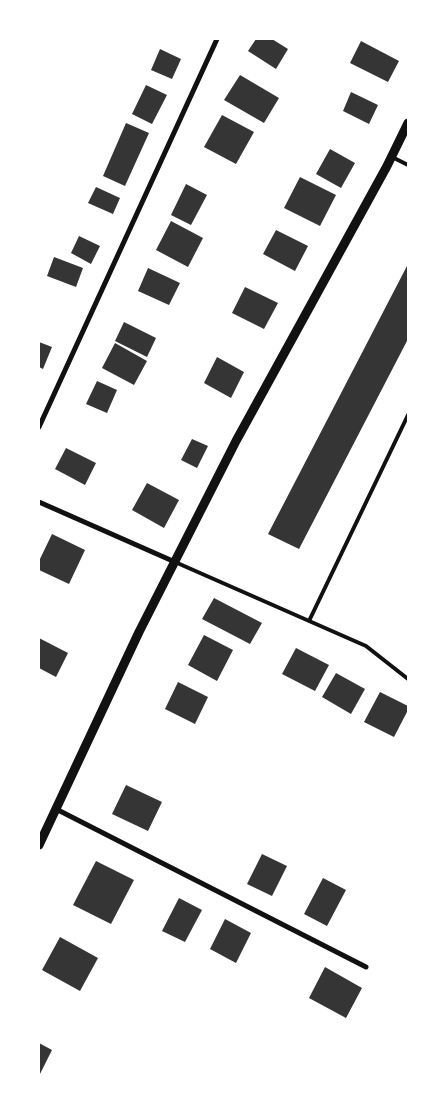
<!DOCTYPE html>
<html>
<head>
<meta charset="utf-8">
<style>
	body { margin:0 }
	#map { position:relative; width:447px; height:1115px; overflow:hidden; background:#fff; font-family:"Exo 2",sans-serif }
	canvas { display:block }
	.frame { position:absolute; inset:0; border:40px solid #fff; pointer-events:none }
</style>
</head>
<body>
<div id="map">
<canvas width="447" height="1115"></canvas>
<div class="frame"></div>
</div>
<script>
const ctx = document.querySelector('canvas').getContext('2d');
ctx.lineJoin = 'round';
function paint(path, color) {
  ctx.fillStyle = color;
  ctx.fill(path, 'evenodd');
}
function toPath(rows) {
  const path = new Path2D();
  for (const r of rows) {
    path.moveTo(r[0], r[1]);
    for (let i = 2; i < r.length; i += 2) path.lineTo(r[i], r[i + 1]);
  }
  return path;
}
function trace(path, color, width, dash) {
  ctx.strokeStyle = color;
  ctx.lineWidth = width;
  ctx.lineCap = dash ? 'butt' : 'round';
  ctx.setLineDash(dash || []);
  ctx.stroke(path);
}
const building = toPath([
	[256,39,272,39,288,49,276,69,248,51],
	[361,41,399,61,388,82,350,63],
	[160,49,181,59,172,79,151,70],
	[240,75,279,98,264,123,224,100],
	[146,85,167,95,152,124,132,114],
	[351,92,378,105,369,124,343,111],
	[222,115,254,132,236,164,204,147],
	[126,123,149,133,125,186,103,176],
	[330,149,355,163,341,188,316,174],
	[300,177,336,195,320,226,284,208],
	[186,184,207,195,191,225,171,215],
	[96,187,120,198,113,214,88,203],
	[171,221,203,238,188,267,156,250],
	[276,230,308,246,295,271,263,254],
	[79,236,100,246,91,264,71,253],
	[54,257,83,268,76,287,47,276],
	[408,264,408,339,299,549,268,534],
	[148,268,180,283,169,305,138,291],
	[245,287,278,303,264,329,232,313],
	[124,322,156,338,147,357,115,341],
	[39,342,52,347,43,369,39,367],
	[115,343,147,361,134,385,102,368],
	[217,357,244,372,231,398,204,383],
	[97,381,117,390,107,413,86,404],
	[192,439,208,446,197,468,181,460],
	[66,448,96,463,85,485,55,469],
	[147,483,179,500,164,528,132,510],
	[52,534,85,550,69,584,39,570,39,561],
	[214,598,262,623,250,644,202,619],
	[204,635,233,650,217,681,188,665],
	[39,638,68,653,56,677,39,668],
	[296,648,329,665,315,691,282,674],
	[336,673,365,689,351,714,322,697],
	[178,682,208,697,195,724,165,709],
	[380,692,408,706,408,710,394,737,364,722],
	[126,785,162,802,148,831,112,814],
	[262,854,287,866,272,896,247,884],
	[96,861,134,880,111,924,73,905],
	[323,878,346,890,327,926,304,914],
	[179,898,202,910,185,942,162,931],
	[225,919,251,933,236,963,210,949],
	[60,937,98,958,80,991,42,970],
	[325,967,362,988,346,1018,309,998],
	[39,1043,52,1050,39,1076]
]);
const service = toPath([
	[392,157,408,165],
	[175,562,366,646,408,679],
	[309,621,408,415]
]);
const minor = toPath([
	[39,427,217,39],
	[39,502,175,562],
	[56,809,366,967]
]);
const tertiary = toPath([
	[39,845,139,632,236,441,387,166,408,123]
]);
paint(building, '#353535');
trace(service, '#111', 4);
trace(minor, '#111', 5);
trace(tertiary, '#111', 9);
</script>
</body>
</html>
